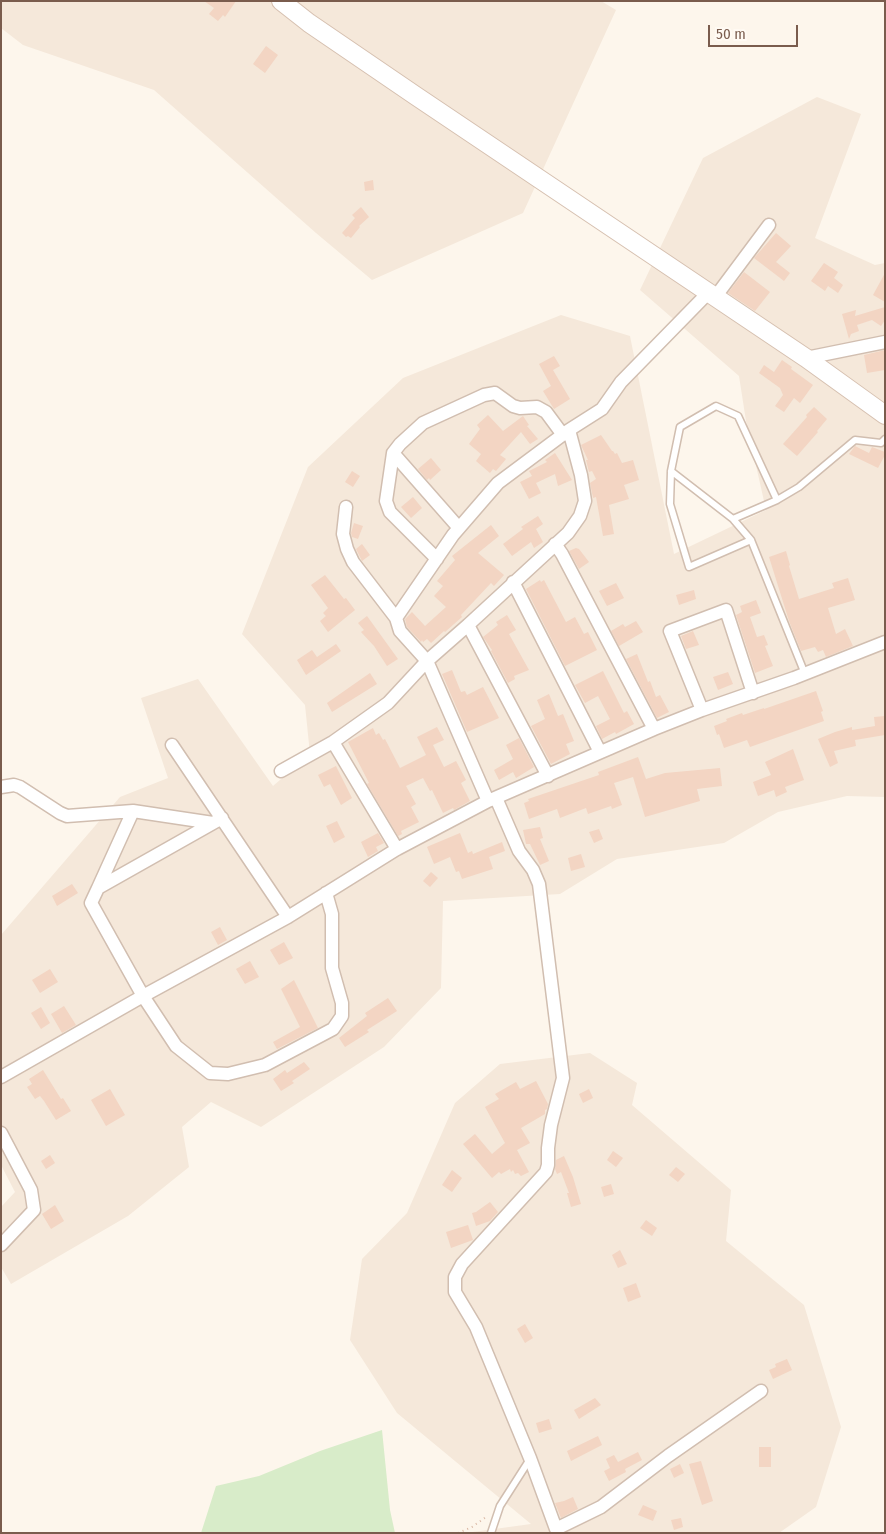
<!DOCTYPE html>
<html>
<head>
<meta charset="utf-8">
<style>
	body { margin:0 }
	#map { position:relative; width:886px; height:1534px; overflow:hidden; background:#fdf6ec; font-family:"Fira Sans Condensed",sans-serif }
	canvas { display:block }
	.frame { position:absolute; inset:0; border:2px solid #7a5c4d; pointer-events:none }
	.scale { position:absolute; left:708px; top:25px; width:90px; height:22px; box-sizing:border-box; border:2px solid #7a5c4d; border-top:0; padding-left:6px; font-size:15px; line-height:18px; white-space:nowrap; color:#7a5c4d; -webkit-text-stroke:4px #fffaf3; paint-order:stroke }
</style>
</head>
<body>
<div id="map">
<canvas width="886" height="1534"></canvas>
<div class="frame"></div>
<div class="scale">50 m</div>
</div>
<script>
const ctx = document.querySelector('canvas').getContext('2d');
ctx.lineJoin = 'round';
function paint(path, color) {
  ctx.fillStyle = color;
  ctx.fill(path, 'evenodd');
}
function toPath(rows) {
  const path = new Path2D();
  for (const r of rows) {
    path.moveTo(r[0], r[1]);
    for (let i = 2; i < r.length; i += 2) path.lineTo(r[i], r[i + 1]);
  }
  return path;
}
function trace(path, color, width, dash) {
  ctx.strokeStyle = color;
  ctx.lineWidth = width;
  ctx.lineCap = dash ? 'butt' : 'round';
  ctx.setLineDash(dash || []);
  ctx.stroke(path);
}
const residential = toPath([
	[1,1,601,1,616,10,523,213,372,280,316,233,154,90,23,45,1,28],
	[817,97,861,114,815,238,875,265,885,263,885,797,847,796,778,812,724,843,617,859,560,894,443,901,441,988,384,1047,261,1127,211,1102,182,1127,189,1167,128,1216,11,1284,1,1267,1,1207,15,1192,1,1165,1,935,120,797,168,778,141,698,198,679,273,786,310,754,305,705,242,634,308,467,403,378,561,315,630,336,674,554,766,510,746,421,739,376,640,290,703,158],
	[590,1053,637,1083,632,1105,731,1190,726,1241,804,1305,841,1427,816,1507,779,1533,465,1533,531,1524,397,1413,350,1340,362,1259,407,1213,455,1103,500,1064]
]);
const green = toPath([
	[382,1430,390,1510,395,1533,201,1533,216,1486,259,1476,320,1451]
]);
const building = toPath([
	[204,1,236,1,225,17,223,15,218,21,209,14,214,8],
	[266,46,278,55,265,73,253,64],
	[373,180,374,190,365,191,364,182],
	[361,207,369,217,359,226,360,227,351,238,348,236,346,237,342,233,355,218,352,215],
	[776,233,791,246,776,262,790,273,784,281,754,258],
	[824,263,838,272,834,278,843,285,838,293,828,286,825,291,811,281],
	[744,272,770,292,755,311,728,293],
	[885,273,885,302,873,295],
	[885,307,885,320,881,326,872,320,857,325,859,331,851,334,849,339,842,314,856,310,855,316],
	[885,350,885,370,867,373,864,355],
	[554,356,560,366,553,370,570,399,554,409,543,391,551,386,539,364],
	[782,360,792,367,791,369,813,385,800,403,794,398,784,412,775,406,783,395,780,388,759,373,764,365,774,372],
	[814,407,827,419,817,431,818,432,797,456,783,444,807,417,806,415],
	[488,415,503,431,523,416,529,425,527,426,538,439,530,444,521,432,500,455,506,459,496,471,493,469,490,473,476,461,481,454,469,444,480,429,477,425],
	[601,435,612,451,613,451,615,454,617,453,622,463,633,460,639,480,624,485,629,499,609,505,614,534,603,536,596,497,593,498,590,483,596,479,592,471,589,472,586,460,588,460,581,445],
	[855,446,869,453,872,447,885,452,885,455,878,468,849,454],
	[555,453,572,480,558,486,555,474,536,483,541,493,529,499,520,482,532,476,529,471,547,462,545,460],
	[431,458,441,470,430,480,429,478,427,480,418,469],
	[352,471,360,476,353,487,345,482],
	[413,497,422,508,411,518,401,507],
	[538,516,543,524,536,529,543,542,534,548,531,542,512,556,503,544,523,529,521,527],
	[354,523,363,526,358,539,352,537,351,533],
	[491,525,499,536,478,553,504,575,494,586,491,583,461,615,462,617,445,632,444,631,431,643,427,639,423,642,422,640,421,642,407,627,405,619,412,612,425,626,446,607,434,596,443,586,437,581,455,560,452,556],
	[362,544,370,555,362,561,356,549],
	[576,548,579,549,589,562,579,569,569,551],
	[786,551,790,565,789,566,799,599,834,588,832,583,848,578,855,600,828,608,836,634,845,629,853,646,826,657,823,650,818,652,815,647,801,651,789,621,769,557],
	[325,575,344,599,346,598,355,610,328,632,320,621,326,616,323,613,328,608,311,585],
	[540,580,541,582,544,580,566,622,575,617,584,634,588,632,597,650,565,666,526,589],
	[616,583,624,598,607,606,599,591],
	[694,590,696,599,679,605,676,595],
	[756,600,761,613,750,617,757,637,764,635,768,645,765,646,773,666,755,673,736,615,742,612,740,606],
	[507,615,516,630,509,634,529,670,514,676,515,679,508,683,491,651,492,650,483,637,498,625,496,622],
	[367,616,398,659,387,666,374,646,361,632,364,630,358,623],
	[636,621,643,632,619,646,611,631,623,624,625,627],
	[693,631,699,645,686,649,681,636],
	[336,644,341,651,306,675,297,660,312,650,317,657],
	[637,654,648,682,650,681,656,697,660,695,669,712,657,718,626,659],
	[452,670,461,692,465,691,467,695,483,687,499,718,467,732,442,674],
	[603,671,624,713,627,711,634,724,616,734,615,732,602,739,596,726,610,719,598,696,585,703,575,685],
	[728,672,733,684,718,690,713,677],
	[370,673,377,684,332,712,327,703],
	[816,691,823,711,821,712,824,721,750,747,747,740,724,748,719,734,717,735,714,726,727,721,726,719,742,713,743,715,764,708,764,709],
	[549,694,558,716,563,714,574,741,566,744,570,754,551,764,531,726,545,719,537,700],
	[885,716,885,735,855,740,856,746,834,751,838,763,830,767,818,739,835,732,852,727,852,730,875,726,874,717],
	[437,727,444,740,433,745,444,767,456,761,466,780,461,783,470,801,454,810,453,808,443,813,432,790,430,791,423,778,406,786,416,804,411,807,419,822,401,831,402,834,398,836,367,784,369,783,348,742,373,728,376,735,379,733,383,740,385,739,400,768,426,755,417,737],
	[519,738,534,767,516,778,513,772,499,780,494,770,513,759,506,745],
	[793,749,804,780,785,787,787,792,776,797,774,790,758,796,753,782,771,775,765,762],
	[638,757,646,779,665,773,720,768,722,786,697,789,700,801,645,817,633,777,614,783,622,805,612,809,611,806,588,814,586,808,560,818,557,809,529,819,524,803,529,801,528,799,599,775,598,772],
	[336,766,352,798,341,805,330,784,324,787,318,775],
	[337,821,345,837,334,843,326,826],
	[540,827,543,838,540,839,549,861,540,865,530,844,526,844,523,830],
	[599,829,603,839,594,843,589,832],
	[378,833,384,843,376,847,378,851,368,857,361,842],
	[460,833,468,853,472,851,473,854,502,842,505,851,489,857,493,869,462,879,459,871,456,872,450,857,434,864,427,847,429,846],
	[581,854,585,867,571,871,568,858],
	[431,872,438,878,430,887,423,881],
	[72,884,78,893,57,906,52,896],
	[220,927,227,940,218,945,211,932],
	[284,942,293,958,279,965,270,950],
	[250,961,259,977,245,984,236,969],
	[50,969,58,982,40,993,32,980],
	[294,980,318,1028,277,1049,273,1042,300,1027,281,989],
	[388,998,397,1011,367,1030,369,1032,345,1047,339,1038,367,1016,365,1013],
	[64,1006,76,1025,62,1033,51,1014],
	[41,1007,50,1023,41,1029,31,1013],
	[304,1062,310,1069,292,1081,294,1083,281,1091,273,1079,285,1070,287,1073],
	[43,1070,61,1099,63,1098,71,1111,56,1120,44,1101,40,1096,35,1099,27,1087,32,1084,29,1079],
	[536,1081,548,1104,547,1109,545,1110,545,1114,521,1128,530,1143,517,1150,529,1172,521,1176,518,1173,515,1174,513,1170,511,1172,510,1169,501,1174,499,1172,492,1178,463,1144,475,1134,492,1154,505,1143,485,1107,499,1099,495,1094,516,1082,520,1089],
	[110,1089,125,1115,106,1126,91,1100],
	[589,1089,593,1098,583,1103,579,1094],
	[613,1151,623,1158,616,1167,607,1160],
	[50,1155,55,1163,46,1169,41,1161],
	[564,1156,573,1177,581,1204,571,1207,567,1193,569,1193,561,1172,557,1174,555,1169,556,1160],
	[676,1167,685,1174,678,1182,669,1175],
	[452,1170,462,1178,452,1192,442,1185],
	[611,1184,614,1194,604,1197,601,1187],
	[490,1202,498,1212,490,1221,476,1226,472,1213,476,1212],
	[55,1205,64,1221,51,1229,42,1214],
	[646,1220,657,1228,652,1236,640,1228],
	[468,1225,473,1240,451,1248,446,1232],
	[620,1250,627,1264,618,1268,612,1255],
	[636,1283,641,1297,628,1302,623,1288],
	[525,1324,533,1338,525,1343,517,1329],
	[787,1359,792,1370,773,1379,769,1370,776,1367,775,1364],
	[595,1398,601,1405,579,1419,574,1410],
	[549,1419,552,1429,539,1433,536,1423],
	[598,1436,602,1445,571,1461,567,1451],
	[759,1447,771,1447,771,1467,759,1467],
	[638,1452,642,1460,625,1469,626,1472,609,1481,604,1471,610,1468,606,1459,614,1455,618,1462],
	[701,1461,713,1501,702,1505,689,1464],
	[680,1464,684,1473,674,1478,670,1469],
	[573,1497,578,1509,561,1518,555,1503,564,1501],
	[643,1505,657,1511,653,1521,638,1515],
	[681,1518,683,1527,674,1530,671,1520]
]);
const path = toPath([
	[458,1533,472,1527,486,1517]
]);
const lane = toPath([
	[671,471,733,519,751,540,689,567,670,504,671,471,680,427,716,406,738,416,777,500,799,487,855,440,881,443,885,439],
	[733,519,777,500],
	[751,540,805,674],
	[491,1533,500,1506,530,1459]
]);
const street = toPath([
	[716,296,769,225],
	[806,358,885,342],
	[393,453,459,528],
	[346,507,343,534,347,549,353,562,396,618],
	[555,544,562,554,654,729],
	[437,559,390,512,386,501,393,453,400,444,423,423,484,395,495,393,513,406,520,408,537,407,546,412,563,435],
	[513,582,600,752],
	[468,625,548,776],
	[702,710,670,631,726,610,753,693],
	[333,742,397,849],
	[172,745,288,917],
	[281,771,333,742,388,703,427,661,468,625,568,533,580,516,585,501,581,475,569,430],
	[1,787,14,785,20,787,60,813,67,816,133,811,213,823],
	[496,798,519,851,533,870,539,884,563,1078,551,1125,548,1148,548,1165,546,1172,462,1264,455,1277,455,1292,476,1327,530,1458,556,1529,601,1507,668,1456,761,1391],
	[488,801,427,661,400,631,396,618,453,535,498,483,569,430,602,409,621,382,709,292],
	[222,818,98,888,91,903,143,996,176,1046,210,1073,228,1074,265,1065,333,1029,342,1016,342,1003,332,968,332,914,326,893],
	[98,888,133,811],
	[1,1077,143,996,288,917,397,849,488,801,654,729,702,710,794,678,885,642],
	[1,1133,31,1190,34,1210,1,1245]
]);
const secondary = toPath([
	[281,1,309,23,416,96,806,358,885,415]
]);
paint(residential, '#f5e8da');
paint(green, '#d8ecc9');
paint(building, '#f3d5c3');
trace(lane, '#d1beb0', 9);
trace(street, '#d1beb0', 15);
trace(secondary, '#d6c0b0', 20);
trace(path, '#d9b8a5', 2, [1, 4]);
trace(lane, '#fff', 6);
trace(street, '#fff', 12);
trace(secondary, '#fff', 18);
</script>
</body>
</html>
